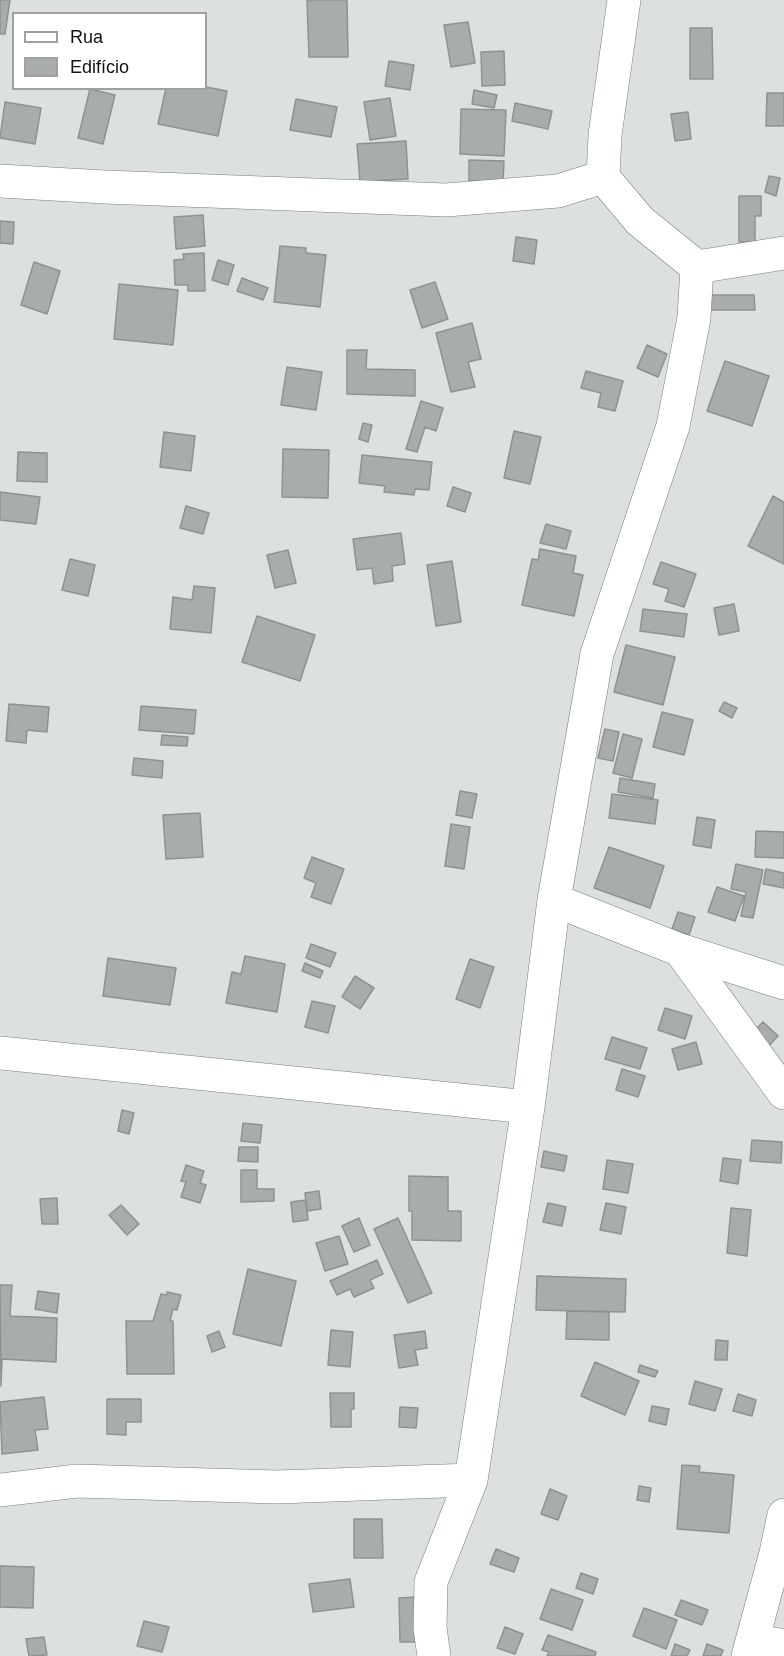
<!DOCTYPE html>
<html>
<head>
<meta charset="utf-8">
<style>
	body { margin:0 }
	#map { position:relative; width:784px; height:1656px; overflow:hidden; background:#dce0df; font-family:Arial,sans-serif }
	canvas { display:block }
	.legend { position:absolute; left:12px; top:12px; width:195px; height:78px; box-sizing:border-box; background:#fff; border:2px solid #a0a0a0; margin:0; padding:8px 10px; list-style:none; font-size:18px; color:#111211 }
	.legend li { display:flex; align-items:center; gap:12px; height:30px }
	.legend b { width:30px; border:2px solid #a0a0a0 }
</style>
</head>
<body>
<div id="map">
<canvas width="784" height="1656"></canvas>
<ul class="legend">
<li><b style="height:8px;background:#fff"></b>Rua</li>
<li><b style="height:16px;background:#a8acaa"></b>Edifício</li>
</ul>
</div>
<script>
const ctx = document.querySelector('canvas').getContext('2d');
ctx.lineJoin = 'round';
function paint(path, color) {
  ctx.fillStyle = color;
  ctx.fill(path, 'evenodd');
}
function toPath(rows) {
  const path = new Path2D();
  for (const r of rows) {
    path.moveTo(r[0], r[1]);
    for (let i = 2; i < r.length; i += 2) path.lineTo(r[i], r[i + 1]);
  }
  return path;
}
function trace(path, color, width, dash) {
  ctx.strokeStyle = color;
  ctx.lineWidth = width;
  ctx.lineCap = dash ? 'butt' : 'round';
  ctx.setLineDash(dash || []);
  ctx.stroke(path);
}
const building = toPath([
	[0,0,10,0,5,34,0,34,0,0],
	[307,0,347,0,348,57,309,57,307,0],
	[468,22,475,63,451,67,444,25,468,22],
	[690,28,712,28,713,79,690,79,690,28],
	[504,51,505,85,482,86,481,52,504,51],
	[389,61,414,65,410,90,385,86,389,61],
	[206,87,227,91,218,136,158,124,166,88,206,88,206,87],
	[90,89,115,95,103,144,78,138,90,89],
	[474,90,497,95,494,108,472,104,474,90],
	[767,93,784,93,784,126,766,126,767,93],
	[390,98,396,136,370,140,364,102,390,98],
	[296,99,337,107,331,137,290,130,296,99],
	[5,102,41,108,35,144,0,138,5,102],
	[515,103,552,111,548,129,512,121,515,103],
	[461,109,506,110,504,156,460,154,461,109],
	[688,112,691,139,675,141,671,114,688,112],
	[406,141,408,179,360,182,357,144,406,141],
	[469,160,504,161,503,182,469,181,469,160],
	[769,176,780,178,776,196,765,192,769,176],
	[739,196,761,196,761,216,755,216,755,242,739,242,739,196],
	[203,215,205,246,176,249,174,217,203,215],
	[0,221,14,222,13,244,0,243,0,221],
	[516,237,537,240,534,264,513,261,516,237],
	[280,246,306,248,306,253,326,255,320,307,274,302,280,246],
	[204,253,205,291,188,291,188,285,175,285,174,260,184,259,183,254,204,253],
	[218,260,234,265,228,285,212,280,218,260],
	[34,262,60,271,47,314,21,305,34,262],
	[242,278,268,288,263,300,237,291,242,278],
	[435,282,448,319,422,328,410,290,435,282],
	[119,284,178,290,173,345,114,339,119,284],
	[706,295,754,295,755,310,706,310,706,295],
	[472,323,481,359,468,362,475,387,451,392,436,333,472,323],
	[647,345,667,354,658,377,637,368,647,345],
	[347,350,367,350,366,369,415,370,415,396,347,394,347,350],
	[725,361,769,376,752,426,707,411,725,361],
	[287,367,322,372,316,410,281,405,287,367],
	[586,371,623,381,615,411,598,407,601,393,581,388,586,371],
	[421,401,443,408,436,431,425,427,417,452,406,449,421,401],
	[363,423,372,425,368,442,359,439,363,423],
	[514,431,541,437,530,484,504,478,514,431],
	[164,432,195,436,191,471,160,467,164,432],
	[283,449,329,450,328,498,282,497,283,449],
	[18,452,47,453,47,482,17,481,18,452],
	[362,455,432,462,429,490,415,489,414,495,384,492,385,486,359,483,362,455],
	[453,487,471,493,465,512,447,506,453,487],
	[0,492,40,497,36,524,0,520,0,492],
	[773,496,784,502,784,564,748,546,773,496],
	[186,506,209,513,203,534,180,528,186,506],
	[546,524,571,531,566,549,540,543,546,524],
	[401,533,405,564,392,566,393,581,374,584,372,568,357,570,353,539,401,533],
	[540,549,576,556,573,573,583,575,574,616,522,605,532,559,538,560,540,549],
	[288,550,296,583,275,588,267,555,288,550],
	[70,559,95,565,88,596,62,590,70,559],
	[452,561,461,622,436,626,427,565,452,561],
	[661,562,696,574,684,607,665,601,669,589,653,584,661,562],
	[194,586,215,588,211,633,170,629,173,597,192,600,194,586],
	[734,604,739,631,719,635,714,608,734,604],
	[643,609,687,614,684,637,640,631,643,609],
	[257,616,315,635,300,681,242,662,257,616],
	[626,645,675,657,663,705,614,692,626,645],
	[724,702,737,708,732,718,719,711,724,702],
	[9,704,49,707,47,732,27,730,26,743,6,741,9,704],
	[141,706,196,710,194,734,139,730,141,706],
	[662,712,693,720,684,755,653,747,662,712],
	[605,729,619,732,613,761,598,758,605,729],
	[623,734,642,739,632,778,613,773,623,734],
	[162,735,188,737,187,746,161,745,162,735],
	[134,758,163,761,162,778,132,775,134,758],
	[620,778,655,784,653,798,618,792,620,778],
	[460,791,477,794,472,818,456,815,460,791],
	[612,794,658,800,655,824,609,818,612,794],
	[200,813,203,857,166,859,163,815,200,813],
	[697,817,715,820,711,848,693,845,697,817],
	[451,824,470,827,464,869,445,866,451,824],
	[756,831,784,832,784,858,755,857,756,831],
	[609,847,664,866,650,908,594,888,609,847],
	[312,857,344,869,331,904,311,897,316,883,304,878,312,857],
	[736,864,763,870,753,918,741,916,746,892,731,889,736,864],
	[766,869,784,873,784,888,763,884,766,869],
	[717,887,744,896,735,921,708,912,717,887],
	[678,912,695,917,689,935,672,929,678,912],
	[311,944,336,953,330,967,306,958,311,944],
	[245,956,285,964,277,1012,226,1003,232,972,241,974,245,956],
	[108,958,176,968,170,1005,103,996,108,958],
	[470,959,494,967,480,1008,456,999,470,959],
	[305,963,323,971,320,978,302,971,305,963],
	[355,976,374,988,360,1009,342,997,355,976],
	[312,1001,335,1006,328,1033,305,1027,312,1001],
	[665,1008,692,1016,685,1039,658,1030,665,1008],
	[763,1022,778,1036,767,1048,752,1033,763,1022],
	[612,1037,647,1048,640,1069,605,1059,612,1037],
	[696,1042,702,1064,678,1070,672,1049,696,1042],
	[622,1069,645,1076,638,1097,616,1090,622,1069],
	[122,1110,134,1113,129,1134,118,1131,122,1110],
	[243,1123,262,1125,260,1143,241,1141,243,1123],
	[752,1140,782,1142,781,1163,750,1161,752,1140],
	[239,1147,258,1147,258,1162,238,1161,239,1147],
	[544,1151,567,1156,564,1171,541,1167,544,1151],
	[723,1158,741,1160,738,1184,720,1181,723,1158],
	[607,1160,633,1164,628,1193,603,1189,607,1160],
	[186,1165,204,1171,200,1183,206,1185,200,1203,181,1197,186,1182,181,1181,186,1165],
	[241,1170,257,1170,257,1189,274,1189,274,1201,241,1202,241,1170],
	[409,1176,448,1177,448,1211,461,1211,461,1241,412,1240,412,1211,409,1211,409,1176],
	[319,1191,321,1209,307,1211,305,1193,319,1191],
	[57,1198,58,1224,42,1224,40,1199,57,1198],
	[306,1200,308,1220,293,1222,291,1202,306,1200],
	[548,1203,566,1207,562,1226,543,1222,548,1203],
	[606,1203,626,1207,621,1234,600,1230,606,1203],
	[121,1205,139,1224,127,1235,109,1215,121,1205],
	[731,1208,751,1210,747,1256,727,1253,731,1208],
	[359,1218,370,1245,354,1252,342,1226,359,1218],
	[398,1218,432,1293,408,1303,374,1229,398,1218],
	[339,1236,348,1264,325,1271,316,1243,339,1236],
	[377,1260,383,1274,370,1280,374,1288,354,1297,350,1289,337,1295,330,1281,377,1260],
	[248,1269,296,1281,281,1346,233,1334,248,1269],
	[537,1276,626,1279,625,1312,536,1310,537,1276],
	[0,1285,12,1285,10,1316,57,1318,56,1362,2,1359,1,1386,0,1285],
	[38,1291,59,1294,57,1313,35,1309,38,1291],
	[167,1292,181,1295,177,1310,173,1309,170,1321,173,1321,174,1374,127,1374,126,1321,153,1321,161,1294,167,1295,167,1292],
	[567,1311,609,1312,609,1340,566,1339,567,1311],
	[331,1330,353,1332,350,1367,328,1365,331,1330],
	[219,1331,225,1347,212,1352,207,1336,219,1331],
	[425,1331,427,1348,415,1350,418,1365,399,1368,394,1335,425,1331],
	[716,1340,728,1341,727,1360,715,1360,716,1340],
	[595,1362,639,1381,625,1415,581,1396,595,1362],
	[640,1365,658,1371,655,1377,638,1372,640,1365],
	[695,1381,722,1389,715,1411,689,1404,695,1381],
	[330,1393,354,1393,354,1409,351,1409,351,1427,331,1427,330,1393],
	[738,1394,756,1400,752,1416,733,1411,738,1394],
	[44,1397,48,1429,35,1430,38,1450,2,1454,0,1402,44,1397],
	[107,1399,141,1399,141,1422,126,1422,126,1435,107,1434,107,1399],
	[652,1406,669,1409,666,1425,649,1421,652,1406],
	[400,1407,418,1408,416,1428,399,1427,400,1407],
	[682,1465,700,1466,699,1472,734,1475,729,1533,677,1529,682,1465],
	[639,1486,651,1488,649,1502,637,1500,639,1486],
	[550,1489,567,1496,558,1520,541,1514,550,1489],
	[354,1519,382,1519,383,1558,354,1558,354,1519],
	[496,1549,519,1558,514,1572,490,1564,496,1549],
	[0,1566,34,1567,33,1608,0,1607,0,1566],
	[581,1573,598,1579,593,1594,576,1588,581,1573],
	[350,1579,354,1607,313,1612,309,1584,350,1579],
	[551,1589,583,1600,572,1630,540,1619,551,1589],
	[417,1597,418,1642,400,1642,399,1598,417,1597],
	[681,1600,708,1610,702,1625,675,1615,681,1600],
	[644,1608,677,1620,666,1649,633,1636,644,1608],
	[144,1621,169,1627,162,1652,137,1646,144,1621],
	[505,1627,523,1634,515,1654,497,1648,505,1627],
	[548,1635,596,1652,595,1656,547,1656,549,1652,542,1650,548,1635],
	[44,1637,47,1655,29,1656,26,1639,44,1637],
	[675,1644,690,1650,687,1656,671,1656,675,1644],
	[707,1644,723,1650,721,1656,703,1656,707,1644]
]);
const street = toPath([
	[603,177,605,135,624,0],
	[0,181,105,187,446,200,558,191,603,177,640,221,697,267,784,253],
	[554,900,680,950,784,983],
	[680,950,784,1093],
	[0,1053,528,1107],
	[0,1490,77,1481,277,1487,471,1480],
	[753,1640,784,1646],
	[434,1656,430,1628,431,1582,471,1480,528,1107,554,900,597,654,673,426,694,318,697,267],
	[748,1656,776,1553,784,1515]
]);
paint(building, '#a8acaa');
trace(building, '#8e9291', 1.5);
trace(street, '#787c7a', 34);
trace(street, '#fff', 33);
</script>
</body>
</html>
